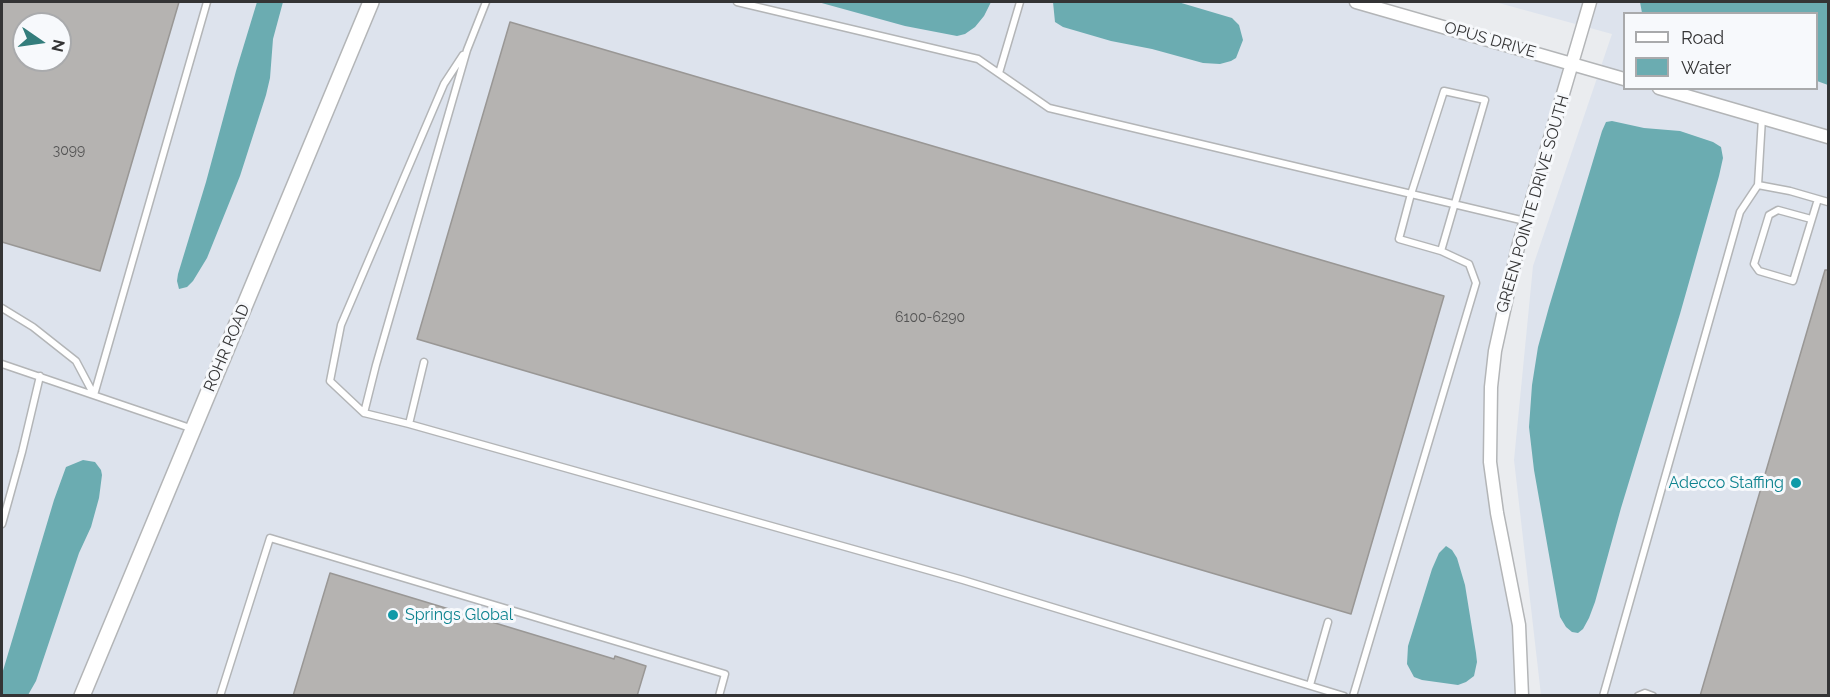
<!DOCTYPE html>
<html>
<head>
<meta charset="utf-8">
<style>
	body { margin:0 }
	#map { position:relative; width:1830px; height:697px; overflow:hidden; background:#eaecef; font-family:Raleway,sans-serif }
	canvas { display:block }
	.frame { position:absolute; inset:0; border:3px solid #343435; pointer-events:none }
	.legend { position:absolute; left:1623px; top:12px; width:195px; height:78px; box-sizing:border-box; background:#f7f9fc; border:2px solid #a9aaac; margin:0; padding:8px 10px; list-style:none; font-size:18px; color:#343435 }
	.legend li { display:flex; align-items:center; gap:12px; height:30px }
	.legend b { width:30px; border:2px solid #a9aaac }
	.north { position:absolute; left:12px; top:12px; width:60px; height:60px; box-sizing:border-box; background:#f7f9fc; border:2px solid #a9aaac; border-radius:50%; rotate:103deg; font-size:16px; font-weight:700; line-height:24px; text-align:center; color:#343435 }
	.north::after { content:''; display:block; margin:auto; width:21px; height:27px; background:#347d7c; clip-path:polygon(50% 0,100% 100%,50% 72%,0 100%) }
</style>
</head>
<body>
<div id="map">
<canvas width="1830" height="697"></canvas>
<div class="frame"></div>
<ul class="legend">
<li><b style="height:8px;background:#fff"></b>Road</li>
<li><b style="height:16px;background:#6bacb1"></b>Water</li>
</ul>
<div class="north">N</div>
</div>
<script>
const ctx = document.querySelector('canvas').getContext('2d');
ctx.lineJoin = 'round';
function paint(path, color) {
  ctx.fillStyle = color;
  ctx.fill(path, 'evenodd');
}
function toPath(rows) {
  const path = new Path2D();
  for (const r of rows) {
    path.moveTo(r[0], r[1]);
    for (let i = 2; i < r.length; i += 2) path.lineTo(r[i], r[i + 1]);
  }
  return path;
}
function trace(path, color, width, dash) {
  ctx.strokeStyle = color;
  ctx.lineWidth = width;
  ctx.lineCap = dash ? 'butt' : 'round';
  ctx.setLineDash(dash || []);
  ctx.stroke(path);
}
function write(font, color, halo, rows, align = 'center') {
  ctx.font = font + ' Raleway,sans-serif';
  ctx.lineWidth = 6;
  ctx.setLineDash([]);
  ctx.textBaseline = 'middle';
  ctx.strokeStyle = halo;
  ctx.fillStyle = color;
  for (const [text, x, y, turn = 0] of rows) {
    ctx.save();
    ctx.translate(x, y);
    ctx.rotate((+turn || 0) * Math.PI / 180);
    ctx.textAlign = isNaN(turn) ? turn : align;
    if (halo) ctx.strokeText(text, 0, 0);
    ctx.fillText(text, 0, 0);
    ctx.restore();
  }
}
const built = toPath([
	[2,2,1356,2,1572,64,1501,316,1490,425,1519,625,1522,695,2,695],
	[24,24,60,24,60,60,24,60],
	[1495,2,1828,2,1828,695,1541,695,1514,460,1533,266,1612,34],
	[1624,14,1816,14,1816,88,1624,88]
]);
const water = toPath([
	[257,2,283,2,273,39,270,78,266,95,240,176,207,258,193,281,187,287,179,289,177,281,178,274,206,182,236,71],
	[818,2,817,2,991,2,984,16,975,27,965,34,957,36,905,26],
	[1053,2,1178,2,1232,18,1239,25,1243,40,1236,58,1231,61,1220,64,1203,63,1152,49,1111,41,1063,27,1055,22],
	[1640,2,1828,2,1828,85,1817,81,1816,14,1642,13],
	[1612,121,1644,128,1680,131,1713,142,1721,147,1723,158,1719,176,1680,314,1621,508,1595,602,1589,618,1583,629,1578,633,1572,632,1566,627,1560,617,1534,470,1529,427,1532,385,1538,347,1549,307,1602,131,1606,122],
	[83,460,95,462,101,470,102,475,99,498,91,527,79,553,36,681,28,695,2,695,2,674,54,500,66,467],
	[1446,546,1452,550,1457,558,1465,585,1476,653,1477,662,1474,676,1466,682,1458,685,1422,680,1414,677,1407,664,1408,646,1432,569,1439,553]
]);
const building = toPath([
	[2,2,179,2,100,271,2,242,2,2],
	[24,24,60,24,60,60,24,60,24,24],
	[510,22,1444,296,1351,614,417,339,510,22],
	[1825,270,1828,270,1828,696,1700,696,1825,270],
	[330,573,614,659,615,656,646,666,637,696,293,696,330,573]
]);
const service = toPath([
	[737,2,978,59,1049,108,1525,221],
	[999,73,1020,2],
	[1758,185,1762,118],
	[1811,219,1778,210,1769,215,1754,264,1759,271,1793,281,1818,199],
	[2,308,33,327,76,361,94,395],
	[424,362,409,424,364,413,376,365,467,50,486,2],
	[2,364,193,429],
	[94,395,207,2],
	[364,413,330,381,341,325,444,84,463,55],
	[409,424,963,580,1344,696],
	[2,524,22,452,40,376],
	[1310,685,1328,622],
	[220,696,270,538,725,674,719,696],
	[1353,696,1476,283,1469,264,1441,251,1485,100,1444,91,1411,194,1399,239,1441,251],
	[1603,696,1740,212,1758,185,1790,191,1828,202],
	[1638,696,1645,693,1653,696]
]);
const minor = toPath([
	[1356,2,1624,79],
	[1659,88,1828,137],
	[1522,696,1519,625,1497,513,1490,462,1491,387,1495,351,1518,247,1590,2]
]);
const tertiary = toPath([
	[82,696,371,2]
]);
const markers = [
	[1796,483,6,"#0f9aa8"],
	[393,615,6,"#0f9aa8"]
];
const numberNames = [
	["3099",69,151],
	["6100-6290",930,318]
];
const streetNames = [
	["OPUS DRIVE",1490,40,16],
	["GREEN POINTE DRIVE SOUTH",1533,204,-74],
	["ROHR ROAD",227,348,-67]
];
const cultureNames = [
	["Adecco Staffing",1784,483],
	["Springs Global",405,615,"left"]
];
paint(built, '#dde3ed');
paint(water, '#6bacb1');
paint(building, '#b5b3b1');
trace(building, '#999795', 1.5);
trace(service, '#b3b5b7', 9);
trace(minor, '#b3b5b7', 15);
trace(tertiary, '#b3b5b7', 18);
trace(service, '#fff', 6);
trace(minor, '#fff', 12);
trace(tertiary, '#fff', 15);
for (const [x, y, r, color] of markers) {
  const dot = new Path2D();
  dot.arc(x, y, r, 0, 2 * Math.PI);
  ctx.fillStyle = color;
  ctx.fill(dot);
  trace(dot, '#f7f9fc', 2);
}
write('14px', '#545454', null, numberNames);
write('16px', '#343435', '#f7f9fc', streetNames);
write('16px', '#0d838f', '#f7f9fc', cultureNames, 'right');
</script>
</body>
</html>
